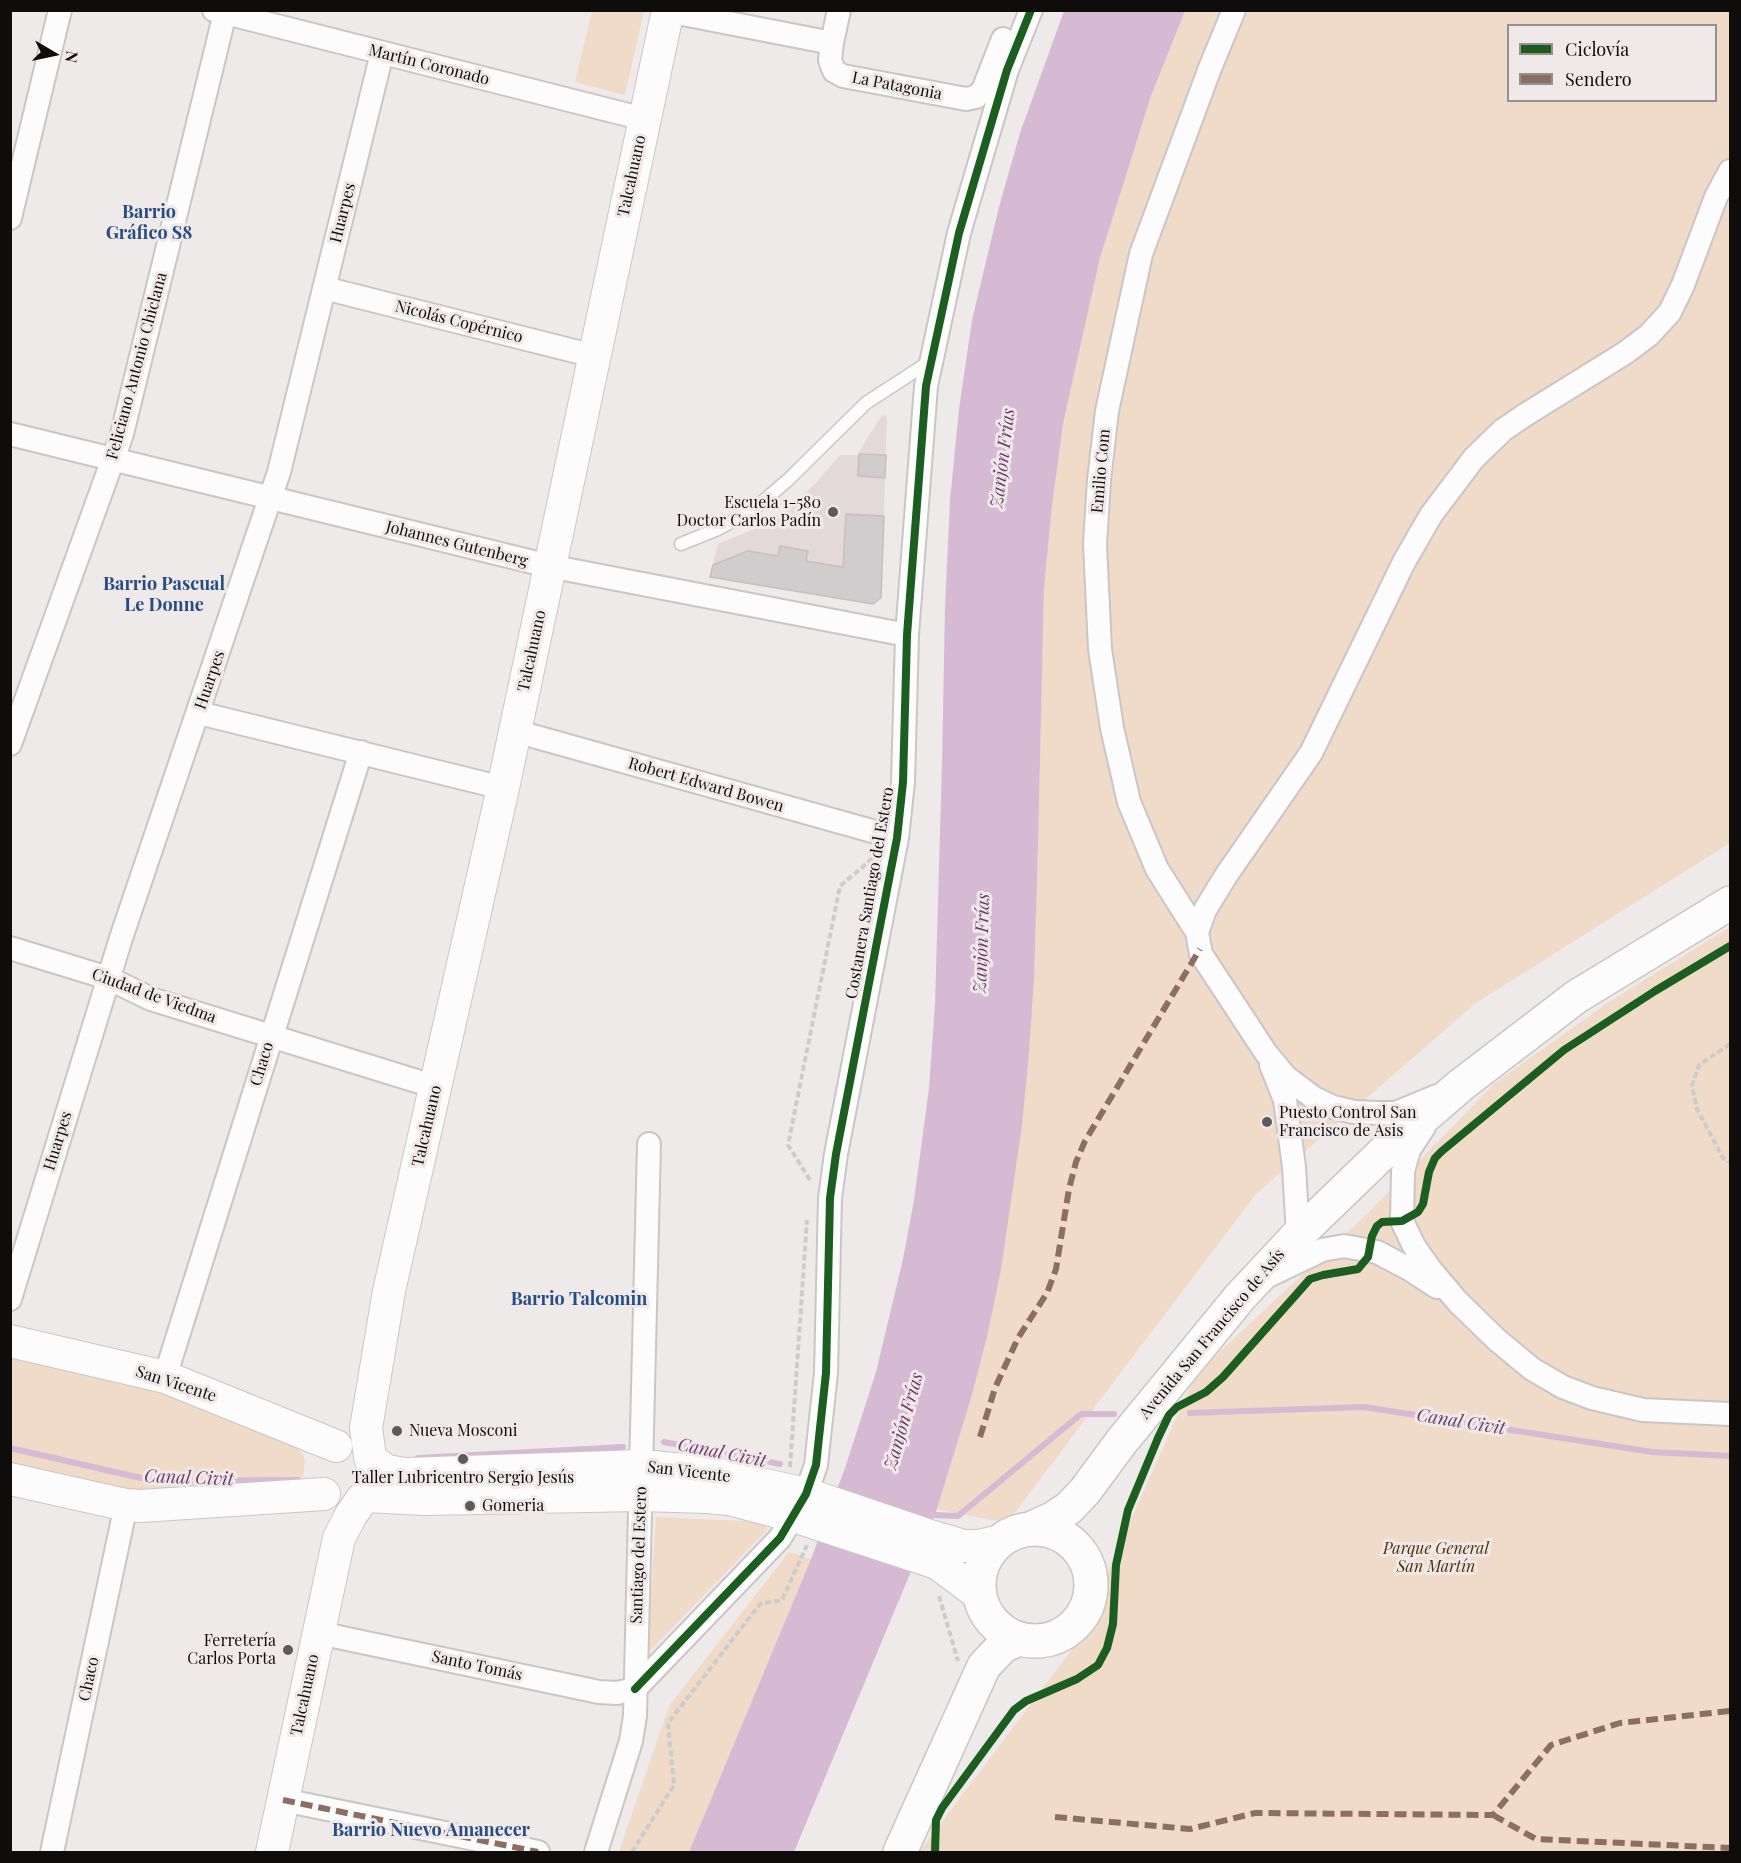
<!DOCTYPE html>
<html>
<head>
<meta charset="utf-8">
<style>
	body { margin:0 }
	#map { position:relative; width:1741px; height:1863px; overflow:hidden; background:#efeaea; font-family:"Playfair Display",serif }
	canvas { display:block }
	.frame { position:absolute; inset:0; border:12px solid #0f0c0c; pointer-events:none }
	.legend { position:absolute; left:1507px; top:24px; width:210px; height:78px; box-sizing:border-box; background:#f0e9e9; border:2px solid #969191; margin:0; padding:8px 10px; list-style:none; font-size:18px; color:#0f0c0c }
	.legend li { display:flex; align-items:center; gap:12px; height:30px }
	.legend b { width:30px; border:2px solid #969191 }
	.north { position:absolute; left:24px; top:24px; width:60px; height:60px; -webkit-text-stroke:4px #f0e9e9; paint-order:stroke; rotate:99deg; font-size:16px; font-weight:700; line-height:24px; text-align:center; color:#0f0c0c }
	.north::after { content:''; display:block; margin:auto; width:21px; height:27px; background:#0f0c0c; clip-path:polygon(50% 0,100% 100%,50% 72%,0 100%) }
</style>
</head>
<body>
<div id="map">
<canvas width="1741" height="1863"></canvas>
<div class="frame"></div>
<ul class="legend">
<li><b style="height:8px;background:#1b5e20"></b>Ciclovía</li>
<li><b style="height:8px;background:#8d6e63"></b>Sendero</li>
</ul>
<div class="north">N</div>
</div>
<script>
const ctx = document.querySelector('canvas').getContext('2d');
ctx.lineJoin = 'round';
function paint(path, color) {
  ctx.fillStyle = color;
  ctx.fill(path, 'evenodd');
}
function toPath(rows) {
  const path = new Path2D();
  for (const r of rows) {
    if (r.length === 3) {
      path.moveTo(r[0] + r[2], r[1]);
      path.arc(r[0], r[1], r[2], 0, 2 * Math.PI);
      continue;
    }
    path.moveTo(r[0], r[1]);
    for (let i = 2; i < r.length; i += 2) path.lineTo(r[i], r[i + 1]);
  }
  return path;
}
function trace(path, color, width, dash) {
  ctx.strokeStyle = color;
  ctx.lineWidth = width;
  ctx.lineCap = dash ? 'butt' : 'round';
  ctx.setLineDash(dash || []);
  ctx.stroke(path);
}
function write(font, color, halo, rows, align = 'center') {
  ctx.font = font + ' "Playfair Display",serif';
  ctx.lineWidth = 6;
  ctx.setLineDash([]);
  ctx.textBaseline = 'middle';
  ctx.strokeStyle = halo;
  ctx.fillStyle = color;
  for (const [text, x, y, turn = 0] of rows) {
    ctx.save();
    ctx.translate(x, y);
    ctx.rotate((+turn || 0) * Math.PI / 180);
    ctx.textAlign = isNaN(turn) ? turn : align;
    if (halo) ctx.strokeText(text, 0, 0);
    ctx.fillText(text, 0, 0);
    ctx.restore();
  }
}
const built = toPath([
	[882,415,887,416,881,598,873,604,710,577,718,544,757,528,787,509,815,484,840,455,857,455]
]);
const green = toPath([
	[592,11,644,11,625,95,575,82],
	[1185,11,1730,11,1730,843,1476,1003,1256,1194,1007,1523,937,1509,972,1395,987,1337,1001,1270,1029,1053,1034,980,1038,847,1044,588,1052,506,1063,424,1100,258,1151,96],
	[1508,26,1716,26,1716,100,1508,100],
	[1730,927,1730,1852,919,1852,1074,1647,1196,1374,1367,1214,1495,1083,1609,1002],
	[11,1354,152,1386,295,1447,303,1454,305,1460,303,1476,299,1481,129,1491,11,1463],
	[656,1517,765,1522,767,1530,647,1654],
	[789,1552,811,1559,689,1852,619,1852,669,1706]
]);
const water = toPath([
	[1064,11,1185,11,1151,96,1100,258,1063,424,1052,506,1044,588,1038,847,1034,980,1029,1053,1022,1125,1001,1270,987,1337,972,1395,937,1509,794,1852,689,1852,811,1559,845,1468,876,1372,903,1259,914,1200,929,1088,935,1004,942,763,945,606,950,500,959,409,972,320,999,207,1020,133]
]);
const stream = toPath([
	[1190,1413,1364,1407,1652,1452,1730,1456],
	[664,1442,780,1464],
	[10,1448,154,1481,298,1480],
	[418,1458,623,1447],
	[935,1515,958,1516,1081,1414,1114,1414]
]);
const building = toPath([
	[859,454,886,455,885,478,858,476,859,454],
	[846,514,884,516,881,598,873,604,710,577,713,565,748,551,778,556,780,546,808,551,806,561,843,567,846,514]
]);
const path = toPath([
	[1730,1044,1699,1065,1692,1086,1697,1109,1723,1158,1730,1162],
	[810,1180,788,1145,840,886,873,858],
	[790,1467,807,1220],
	[939,1596,958,1661],
	[632,1852,674,1785,668,1723,760,1604,782,1600,807,1545]
]);
const lane = toPath([
	[681,544,718,529,753,510,789,479,866,403,929,362]
]);
const street = toPath([
	[214,10,644,119],
	[667,11,832,43,830,60,834,71,843,76,966,99,976,97,983,90,1003,39],
	[832,43,839,10],
	[10,218,60,10],
	[324,288,594,356],
	[10,434,549,566,907,635],
	[199,713,503,788],
	[515,731,897,838],
	[10,744,122,434,225,13],
	[1197,932,1157,869,1129,802,1112,728,1100,649,1095,544,1099,480,1107,411,1141,254,1210,68,1234,10],
	[10,948,108,978,151,999,436,1087],
	[1271,1065,1285,1100,1294,1167,1298,1235],
	[1437,1096,1396,1113,1377,1113,1354,1112,1333,1107,1314,1098,1286,1077,1266,1053,1201,954,1197,932,1205,910,1225,877,1311,753,1404,562,1431,515,1474,458,1503,430,1525,415,1625,353,1649,335,1670,312,1683,285,1716,197,1730,171],
	[1424,1127,1409,1150,1403,1171,1402,1221,1414,1246,1430,1269,1458,1302,1496,1339,1532,1369,1563,1387,1592,1398,1643,1410,1730,1414],
	[1270,1275,1322,1250,1344,1246,1377,1252,1411,1270,1437,1287],
	[10,1299,121,938,279,472,382,53],
	[165,1377,361,752],
	[319,1633,599,1692,617,1693,635,1689],
	[635,1689,780,1538,806,1494,816,1465,826,1373,830,1198,836,1154,897,838,903,782,907,635,926,386,959,233,1007,70,1031,10],
	[283,1800,538,1852],
	[52,1852,126,1505],
	[596,1852,631,1741,635,1716,649,1144]
]);
const secondary = toPath([
	[10,1341,165,1377,336,1446],
	[370,1457,366,1428,389,1291,503,788,668,10],
	[371,1460,387,1471,405,1474,642,1466,706,1472,806,1494,927,1535,964,1546,979,1546,1000,1541],
	[10,1479,126,1505,141,1506,324,1494],
	[366,1496,424,1499,641,1495,708,1497,729,1499,794,1516,937,1563,980,1595],
	[272,1852,339,1538,351,1515,362,1499]
]);
const primary = toPath([
	[1035,1585,56],
	[1030,1529,1054,1518,1069,1508,1085,1491,1122,1441,1240,1297,1298,1235,1388,1148,1461,1085,1576,997,1730,903],
	[900,1852,984,1666,1003,1646,1019,1639]
]);
const quiet = toPath([
	[980,1437,995,1388,1018,1338,1047,1293,1056,1269,1069,1189,1076,1162,1085,1141,1200,949],
	[283,1800,538,1852],
	[1493,1815,1536,1839,1730,1848],
	[1055,1817,1190,1829,1255,1813,1493,1815,1551,1745,1620,1723,1730,1711]
]);
const cycleway = toPath([
	[635,1689,780,1538,806,1494,816,1465,826,1373,830,1198,836,1154,897,838,903,782,907,635,926,386,959,233,1007,70,1031,10],
	[935,1852,936,1820,942,1808,1014,1710,1026,1701,1077,1679,1098,1665,1107,1648,1113,1624,1116,1565,1128,1510,1158,1438,1169,1415,1177,1407,1206,1392,1223,1377,1310,1279,1323,1275,1358,1269,1368,1257,1372,1236,1377,1226,1382,1222,1402,1221,1418,1212,1423,1204,1429,1172,1435,1158,1442,1151,1564,1050,1655,991,1730,946]
]);
const markers = [
	[833,512,6,"#5d5a5a"],
	[1267,1122,6,"#5d5a5a"],
	[397,1431,6,"#5d5a5a"],
	[463,1459,6,"#5d5a5a"],
	[470,1506,6,"#5d5a5a"],
	[288,1650,6,"#5d5a5a"]
];
const streetNames = [
	["Martín Coronado",429,65,14],
	["La Patagonia",897,86,11],
	["Talcahuano",632,176,-78],
	["Huarpes",343,213,-76],
	["Nicolás Copérnico",459,322,14],
	["Feliciano Antonio Chiclana",137,366,-75],
	["Emilio Com",1101,471,-85],
	["Johannes Gutenberg",457,544,14],
	["Talcahuano",532,651,-78],
	["Huarpes",210,680,-71],
	["Robert Edward Bowen",706,785,16],
	["Costanera Santiago del Estero",870,893,-80],
	["Ciudad de Viedma",154,996,20],
	["Chaco",262,1064,-73],
	["Talcahuano",427,1126,-77],
	["Huarpes",58,1141,-73],
	["Avenida San Francisco de Asís",1212,1334,-50],
	["San Vicente",176,1384,18],
	["San Vicente",689,1472,7],
	["Santiago del Estero",639,1555,-88],
	["Santo Tomás",477,1666,12],
	["Chaco",89,1679,-78],
	["Talcahuano",305,1695,-78]
];
const poiNames = [
	["Escuela 1-580",821,503,"right"],
	["Doctor Carlos Padín",821,521,"right"],
	["Puesto Control San",1279,1113],
	["Francisco de Asis",1279,1131],
	["Nueva Mosconi",409,1431],
	["Taller Lubricentro Sergio Jesús",463,1478,"center"],
	["Gomeria",482,1506],
	["Ferretería",276,1641,"right"],
	["Carlos Porta",276,1659,"right"]
];
const parkNames = [
	["Parque General",1436,1549],
	["San Martín",1436,1567]
];
const neighbourhoodNames = [
	["Barrio",149,212],
	["Gráfico S8",149,233],
	["Barrio Pascual",164,584],
	["Le Donne",164,605],
	["Barrio Talcomin",579,1299],
	["Barrio Nuevo Amanecer",431,1830]
];
const waterNames = [
	["Zanjón Frías",1003,458,-83],
	["Zanjón Frías",982,943,-88],
	["Zanjón Frías",904,1421,-74],
	["Canal Civit",1461,1422,9],
	["Canal Civit",722,1453,11],
	["Canal Civit",189,1478,2]
];
paint(built, '#e4d9d9');
paint(green, '#f0dac8');
paint(water, '#d6bad3');
trace(stream, '#d6bad3', 6);
paint(building, '#d1cdce');
trace(building, '#c4c0c0', 1.5);
trace(lane, '#cac6c6', 15);
trace(street, '#cac6c6', 26);
trace(secondary, '#cac6c6', 34);
trace(primary, '#cac6c6', 36);
trace(path, '#cdcccc', 4, [6, 3]);
trace(lane, '#fdfcfc', 12);
trace(street, '#fdfcfc', 22);
trace(secondary, '#fdfcfc', 32);
trace(primary, '#fdfcfc', 33);
trace(quiet, '#8d6e63', 6, [12, 6]);
trace(cycleway, '#1b5e20', 8);
for (const [x, y, r, color] of markers) {
  const dot = new Path2D();
  dot.arc(x, y, r, 0, 2 * Math.PI);
  ctx.fillStyle = color;
  ctx.fill(dot);
  trace(dot, '#f0e9e9', 2);
}
write('16px', '#0f0c0c', '#f0e9e9', streetNames);
write('16px', '#0f0c0c', '#f0e9e9', poiNames, 'left');
write('italic 16px', '#522d00', '#f0e9e9', parkNames);
write('bold 18px', '#264d83', '#f0e9e9', neighbourhoodNames);
write('italic 18px', '#6c3b6b', '#f0e9e9', waterNames);
</script>
</body>
</html>
